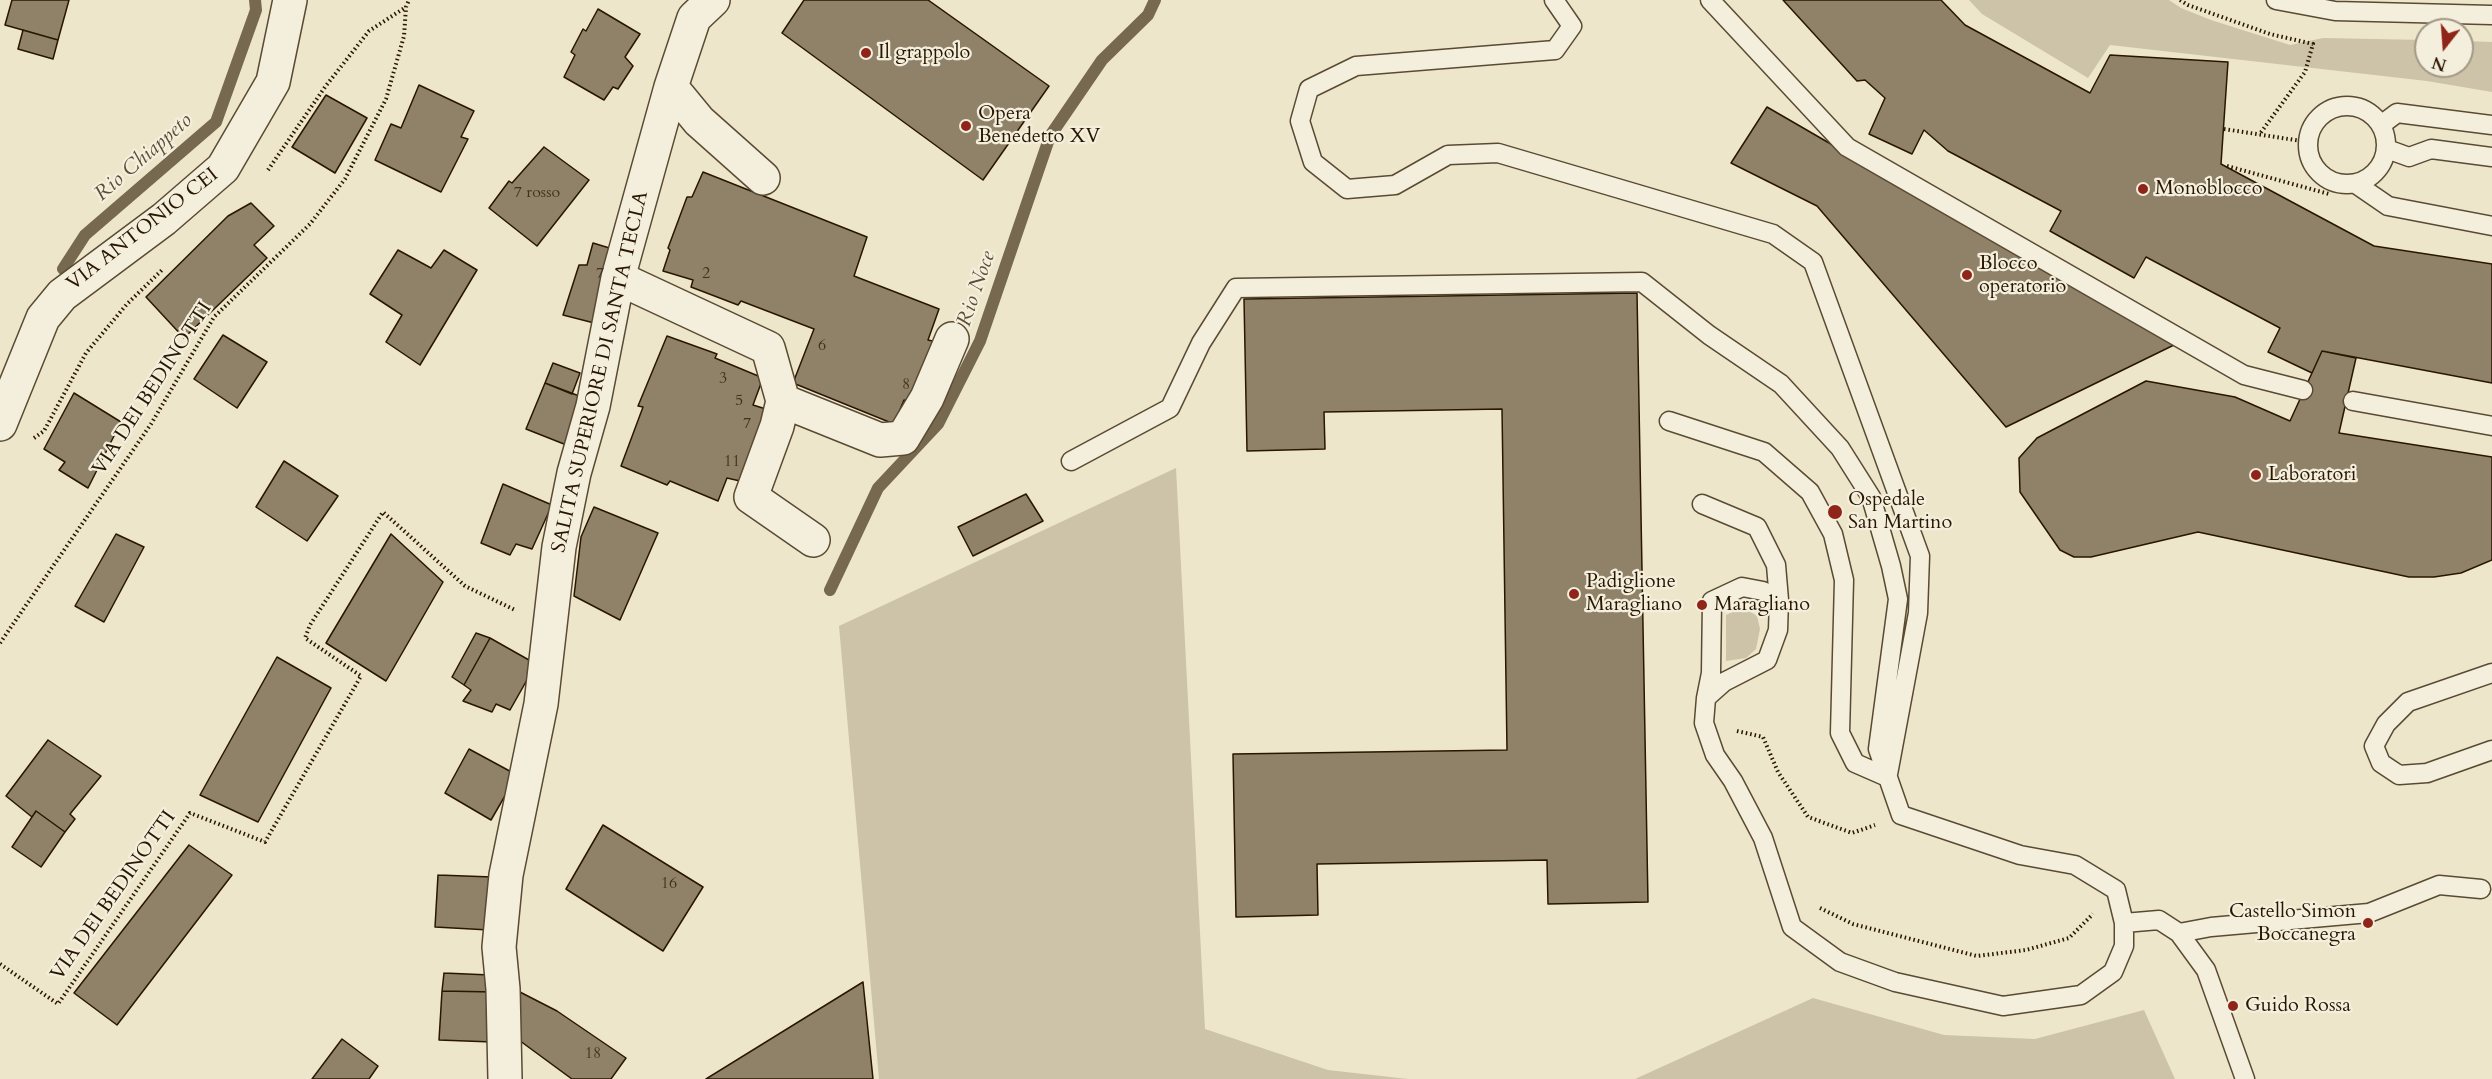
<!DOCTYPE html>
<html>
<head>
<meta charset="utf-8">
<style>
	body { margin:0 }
	#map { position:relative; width:2492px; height:1079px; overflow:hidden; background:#eee6ca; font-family:Cardo,serif }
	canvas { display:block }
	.north { position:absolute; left:2414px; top:18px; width:60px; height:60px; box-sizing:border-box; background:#f4efdd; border:2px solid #a39885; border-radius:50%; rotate:197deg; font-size:16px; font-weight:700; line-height:24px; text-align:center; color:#291600 }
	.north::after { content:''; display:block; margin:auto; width:21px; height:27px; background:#8f2418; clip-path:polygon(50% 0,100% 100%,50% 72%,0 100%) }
</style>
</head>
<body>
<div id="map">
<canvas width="2492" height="1079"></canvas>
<div class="north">N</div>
</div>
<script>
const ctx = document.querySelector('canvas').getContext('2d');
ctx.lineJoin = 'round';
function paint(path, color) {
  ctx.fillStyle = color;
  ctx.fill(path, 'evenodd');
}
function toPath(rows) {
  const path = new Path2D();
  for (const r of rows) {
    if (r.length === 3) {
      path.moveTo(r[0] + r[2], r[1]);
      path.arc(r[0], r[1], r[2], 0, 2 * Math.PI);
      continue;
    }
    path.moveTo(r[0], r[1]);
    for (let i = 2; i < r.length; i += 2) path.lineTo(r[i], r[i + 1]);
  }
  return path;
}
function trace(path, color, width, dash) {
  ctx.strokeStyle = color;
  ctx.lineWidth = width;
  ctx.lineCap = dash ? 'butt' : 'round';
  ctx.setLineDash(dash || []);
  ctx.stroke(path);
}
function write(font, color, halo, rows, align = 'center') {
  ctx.font = font + ' Cardo,serif';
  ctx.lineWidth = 4.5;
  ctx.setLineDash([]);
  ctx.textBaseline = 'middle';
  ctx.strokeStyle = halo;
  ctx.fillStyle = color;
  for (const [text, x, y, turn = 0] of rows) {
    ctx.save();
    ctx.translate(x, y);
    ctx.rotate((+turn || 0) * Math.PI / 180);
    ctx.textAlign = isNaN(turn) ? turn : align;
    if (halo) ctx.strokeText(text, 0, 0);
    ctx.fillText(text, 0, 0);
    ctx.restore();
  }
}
const green = toPath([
	[1969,0,2169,0,2181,8,2211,20,2290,45,2323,38,2426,40,2426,66,2462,66,2462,41,2492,42,2492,92,2427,81,2110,45,2088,78,1982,14],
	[1176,468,1205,1029,1328,1070,1408,1079,879,1079,839,626],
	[1737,610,1748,610,1757,616,1760,629,1756,649,1746,658,1726,661,1726,615],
	[1813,998,1944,1035,2035,1039,2144,1010,2175,1079,1635,1079]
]);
const stream = toPath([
	[63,269,85,235,216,122,256,10,255,0],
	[830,590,878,488,938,424,980,341,1050,136,1102,60,1148,15,1155,0]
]);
const building = toPath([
	[12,0,69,0,58,40,5,25,12,0],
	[804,0,928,0,1049,86,983,180,782,33,804,0],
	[1783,0,1941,0,1965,25,2090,93,2110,55,2228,62,2221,164,2374,246,2492,264,2492,383,2322,351,2312,373,2268,352,2280,328,2146,257,2134,278,2050,231,2061,211,1948,151,1924,130,1912,154,1869,134,1885,98,1865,80,1857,81,1783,0],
	[598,9,640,34,625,57,633,66,618,89,613,87,604,100,564,77,575,55,571,52,583,29,586,31,598,9],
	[23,30,58,40,53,59,18,49,23,30],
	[419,85,474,111,461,137,468,139,441,192,375,160,391,124,401,128,419,85],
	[326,95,367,118,335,173,292,147,326,95],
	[1767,107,2176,344,2006,427,1817,206,1731,163,1767,107],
	[544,147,589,180,537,246,489,208,509,181,512,183,544,147],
	[703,172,867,237,854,276,939,309,928,340,937,342,912,404,904,400,894,424,793,383,814,329,741,301,738,305,691,287,693,280,663,271,670,250,668,248,687,197,692,197,703,172],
	[251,203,274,226,254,245,267,258,184,338,146,297,228,216,251,203],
	[593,243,616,250,602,325,563,315,579,265,587,265,593,243],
	[398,250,431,268,444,250,477,270,420,365,386,342,402,315,370,294,398,250],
	[1637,293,1648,902,1548,904,1547,860,1317,864,1318,915,1236,917,1233,754,1507,750,1502,409,1324,412,1325,449,1247,451,1244,299,1637,293],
	[223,335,267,362,237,408,194,379,223,335],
	[667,336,717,354,715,358,763,378,753,405,769,410,740,481,727,478,718,501,670,481,667,485,621,466,643,407,638,406,667,336],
	[2322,351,2356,358,2339,433,2492,457,2492,560,2461,573,2434,577,2409,577,2198,532,2091,557,2074,557,2060,550,2020,492,2019,458,2037,438,2146,381,2235,397,2290,421,2322,351],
	[553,363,580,373,572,394,545,383,553,363],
	[545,383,587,399,569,446,526,429,545,383],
	[74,393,121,422,88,488,59,470,65,462,44,449,74,393],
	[284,461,338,496,307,541,256,507,284,461],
	[503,484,552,505,532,549,516,544,510,555,481,543,503,484],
	[1026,494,1043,521,973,556,958,527,1026,494],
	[594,507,658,533,620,620,574,596,581,537,594,507],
	[116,534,144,547,104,622,75,606,116,534],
	[391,534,443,582,386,681,326,643,391,534],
	[476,633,490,638,464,685,452,677,476,633],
	[490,638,536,664,510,710,496,704,492,712,463,701,471,690,464,685,490,638],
	[277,657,331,688,258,822,200,795,277,657],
	[48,740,101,776,70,814,75,819,65,832,36,811,32,817,6,796,48,740],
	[469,749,517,775,491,820,445,793,469,749],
	[36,811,65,832,41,867,12,847,36,811],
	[603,825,703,887,663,951,566,889,603,825],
	[189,845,232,875,117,1025,74,993,189,845],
	[438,875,492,877,489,930,435,927,438,875],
	[444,973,490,975,494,992,442,991,444,973],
	[863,982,873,1079,706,1079,863,982],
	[516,990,557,1011,626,1058,611,1079,572,1079,512,1035,516,990],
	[442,991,494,992,492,1042,439,1040,442,991],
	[342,1039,378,1066,369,1079,312,1079,342,1039]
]);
const path = toPath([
	[2180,0,2188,5,2270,34,2313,44,2305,72,2259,135],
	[2224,129,2308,142],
	[2227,166,2329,194],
	[268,170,325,87,369,31,406,7],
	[34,438,44,431,86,353,127,304,162,270],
	[0,643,151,424,214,317,310,224,345,179,386,99,404,36,406,7,409,0],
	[1737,731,1763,737,1778,772,1808,817,1852,833,1875,825],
	[1820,908,1853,924,1977,956,2026,950,2069,938,2093,914],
	[0,964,58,1004,190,813,265,842,361,676,305,638,310,625,383,512,465,586,515,610]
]);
const service = toPath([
	[1554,0,1572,26,1555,50,1356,66,1309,89,1300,121,1313,162,1347,189,1395,185,1448,155,1498,153,1773,234,1813,262,1920,556,1918,613,1888,774],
	[1710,0,1847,147,2244,375,2303,390],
	[2276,0,2335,11,2492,15],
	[2347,145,39],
	[2381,125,2397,113,2492,125],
	[2387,149,2409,157,2431,149,2492,157],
	[2356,184,2388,206,2492,226],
	[2353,401,2492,426],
	[1669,421,1764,452,1810,492,1833,534,1844,580,1840,733,1855,763,1887,777],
	[1071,461,1170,408,1201,343,1236,288,1642,282,1709,335,1781,384,1840,448,1871,497,1891,566,1898,599,1878,749,1901,815,2020,855,2075,865,2116,890,2124,923,2124,946,2113,972,2081,995,2003,1006,1895,982,1840,962,1792,927,1763,838,1733,781,1715,755,1704,723,1706,698,1711,673,1712,601,1742,587,1763,591,1779,600,1778,630,1767,660,1724,682,1706,698],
	[1702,504,1757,527,1776,565,1779,600],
	[2492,673,2408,702,2386,724,2374,746,2381,763,2399,775,2427,773,2492,750],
	[2124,923,2159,920,2179,933,2206,970,2245,1079],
	[2179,933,2211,927,2369,913,2439,885,2481,889]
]);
const minor = toPath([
	[671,87,699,121,763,178],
	[618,278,768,348,783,401,880,440,903,438,927,398,952,339],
	[783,401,777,426,751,497,813,540],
	[0,424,43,318,62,295,164,219,223,168,273,82,290,0],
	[505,1079,503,989,499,947,506,875,541,704,559,547,574,473,593,406,618,278,671,87,694,18,713,0]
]);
const markers = [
	[866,53,6,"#8f2418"],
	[966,126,6,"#8f2418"],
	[2143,189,6,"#8f2418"],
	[1967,275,6,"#8f2418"],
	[2256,475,6,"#8f2418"],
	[1835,512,8,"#8f2418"],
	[1574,594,6,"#8f2418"],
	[1702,605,6,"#8f2418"],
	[2368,923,6,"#8f2418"],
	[2233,1006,6,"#8f2418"]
];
const numberNames = [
	["7 rosso",537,193],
	["7",600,274],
	["2",706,274],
	["6",822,346],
	["3",723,379],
	["8",906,385],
	["5",739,401],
	["7",747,424],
	["11",732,462],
	["16",669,884],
	["18",593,1054]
];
const poiNames = [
	["Il grappolo",878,53],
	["Opera",978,114],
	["Benedetto XV",978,137],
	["Monoblocco",2155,189],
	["Blocco",1979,264],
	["operatorio",1979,287],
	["Laboratori",2268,475],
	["Ospedale",1848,500],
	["San Martino",1848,523],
	["Padiglione",1586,582],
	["Maragliano",1586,605],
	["Maragliano",1714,605],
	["Castello Simon",2356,912,"right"],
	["Boccanegra",2356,935,"right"],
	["Guido Rossa",2245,1006]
];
const streetNames = [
	["VIA ANTONIO CEI",143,230,-38],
	["SALITA SUPERIORE DI SANTA TECLA",601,372,-77],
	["VIA DEI BEDINOTTI",153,389,-57],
	["VIA DEI BEDINOTTI",114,896,-55]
];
const waterNames = [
	["Rio Chiappeto",144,158,-41],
	["Rio Noce",977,289,-71]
];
paint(green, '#cdc3a8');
trace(stream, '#776850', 12);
paint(building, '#8f8269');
trace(building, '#291600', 1.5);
trace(service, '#5a4a32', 21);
trace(minor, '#5a4a32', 36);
trace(path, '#291600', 4, [1.5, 3]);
trace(service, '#f4efdd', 18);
trace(minor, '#f4efdd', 33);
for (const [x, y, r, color] of markers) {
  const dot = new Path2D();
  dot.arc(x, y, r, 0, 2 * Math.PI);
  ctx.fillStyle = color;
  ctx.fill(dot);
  trace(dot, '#f4efdd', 2);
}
write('16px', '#42311a', null, numberNames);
write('20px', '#291600', '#f4efdd', poiNames, 'left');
write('20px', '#291600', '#f4efdd', streetNames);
write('italic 21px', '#5d4d35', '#f4efdd', waterNames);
</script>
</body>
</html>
